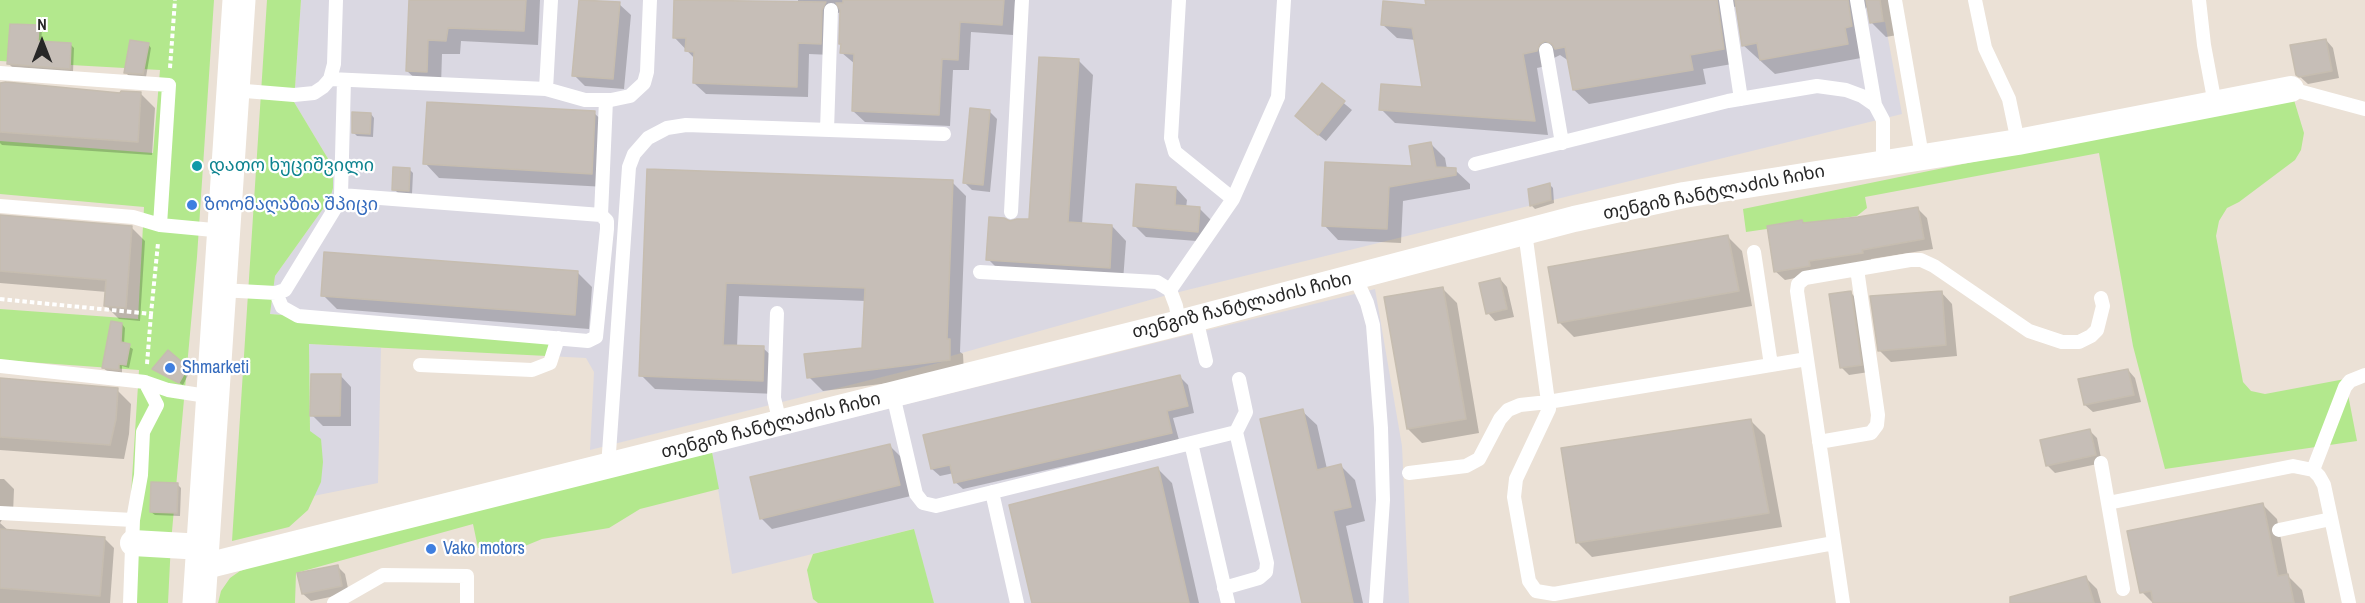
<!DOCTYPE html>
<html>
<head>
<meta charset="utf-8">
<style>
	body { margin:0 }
	#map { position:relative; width:2365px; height:603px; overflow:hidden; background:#ebe1d6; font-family:"Archivo Narrow",sans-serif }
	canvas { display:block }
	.north { position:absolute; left:12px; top:12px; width:60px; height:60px; -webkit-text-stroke:4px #fff; paint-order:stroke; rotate:0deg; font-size:16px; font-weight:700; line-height:24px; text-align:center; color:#272727 }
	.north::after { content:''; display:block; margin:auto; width:21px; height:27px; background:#272727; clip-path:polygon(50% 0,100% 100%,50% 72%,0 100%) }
</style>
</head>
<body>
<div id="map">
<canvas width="2365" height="603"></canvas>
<div class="north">N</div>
</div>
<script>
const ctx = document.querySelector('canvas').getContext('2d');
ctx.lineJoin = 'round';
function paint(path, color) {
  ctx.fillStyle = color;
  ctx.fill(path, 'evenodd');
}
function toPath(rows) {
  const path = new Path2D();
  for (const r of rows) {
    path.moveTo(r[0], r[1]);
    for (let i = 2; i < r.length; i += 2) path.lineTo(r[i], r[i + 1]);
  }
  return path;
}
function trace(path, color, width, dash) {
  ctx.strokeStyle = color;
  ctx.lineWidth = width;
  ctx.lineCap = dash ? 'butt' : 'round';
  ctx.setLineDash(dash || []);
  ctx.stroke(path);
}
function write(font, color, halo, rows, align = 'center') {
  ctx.font = font + ' "Archivo Narrow","Noto Sans Georgian",sans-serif';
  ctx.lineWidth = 4.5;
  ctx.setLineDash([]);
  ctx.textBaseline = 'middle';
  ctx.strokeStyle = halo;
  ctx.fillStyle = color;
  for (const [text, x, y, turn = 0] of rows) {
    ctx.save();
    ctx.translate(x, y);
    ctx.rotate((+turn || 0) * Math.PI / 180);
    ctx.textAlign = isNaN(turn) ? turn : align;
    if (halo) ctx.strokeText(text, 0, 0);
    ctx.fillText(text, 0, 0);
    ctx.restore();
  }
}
const industrial = toPath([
	[301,0,1869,0,1872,23,1885,22,1902,114,1171,294,951,356,950,360,590,450,594,372,586,358,547,356,550,336,270,314,275,276,330,199,333,188,330,162,294,102],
	[1375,289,1402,446,1409,603,934,603,913,529,732,574,712,452],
	[309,344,381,348,378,483,313,496,321,482,310,432]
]);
const green = toPath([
	[0,0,214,0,197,257,171,542,168,603,124,603,139,370,0,360,0,309,138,319,144,207,0,194,0,141,153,153,160,70,0,61],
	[267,0,301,0,294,102,330,162,333,173,333,188,330,199,275,276,270,314,550,336,547,356,309,344,310,431,321,439,323,462,321,482,308,510,289,527,232,541],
	[2294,100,2304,133,2301,150,2295,160,2239,202,2227,208,2219,221,2216,236,2243,382,2251,391,2265,394,2345,379,2357,441,2165,469,2133,346,2099,153,1865,197,1867,208,1857,216,1746,232,1743,209,2095,137],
	[712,452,719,489,640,509,609,528,542,539,520,548,478,548,473,524,296,573,295,603,218,603,221,591,230,578,240,571,263,563],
	[914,529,934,603,818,603,813,599,807,570,813,554]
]);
const shadow = toPath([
	[411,0,540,0,538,45,461,41,460,54,442,54,441,86,422,85,407,71],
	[675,0,798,3,798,0,1015,0,1013,35,971,32,969,70,953,70,950,126,865,122,853,111,855,64,842,53,841,12,838,13,832,55,809,54,808,97,706,94,694,83,695,59,674,37],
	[1427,0,1892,0,1897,35,1886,37,1872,23,1868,6,1862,12,1861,58,1775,74,1743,45,1737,6,1734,7,1738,63,1703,69,1706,84,1589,104,1574,90,1569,61,1560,55,1554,58,1551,65,1537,68,1548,135,1395,123,1381,109,1423,89,1416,40,1397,38,1382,24,1428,6],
	[619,4,631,15,624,89,585,86,574,75],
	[38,26,42,30,41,43,71,45,74,48,73,72,12,67,9,64],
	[2326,40,2333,48,2339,78,2308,84,2297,74],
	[148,44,151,48,146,77,129,76,125,72],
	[1079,61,1093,75,1082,224,1112,226,1126,241,1123,281,1002,273,988,259,1030,221],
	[0,85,122,94,140,93,155,108,152,155,2,145,0,143],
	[1322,85,1352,110,1326,141,1305,124],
	[989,111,997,119,990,192,972,190,965,183],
	[594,113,609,127,606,187,439,178,425,163],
	[371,114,374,118,373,137,357,136,353,132],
	[1431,144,1445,158,1447,169,1455,170,1470,184,1470,189,1403,201,1401,243,1338,240,1324,225,1414,168],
	[409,169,413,173,412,194,398,193,394,189],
	[649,170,952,182,966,196,960,352,963,354,964,374,823,391,809,377,864,349,866,301,739,296,737,347,763,348,778,362,776,394,655,389,641,375],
	[1549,184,1553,188,1554,203,1535,209,1531,205],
	[1176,188,1187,200,1186,208,1199,208,1211,220,1209,242,1146,237,1134,225],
	[1918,209,1927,218,1933,249,1871,259,1872,263,1785,280,1775,271,1802,221,1805,224],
	[0,217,131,227,145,241,140,321,119,319,105,305,107,292,0,283],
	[1728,237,1742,251,1752,306,1574,337,1560,323],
	[578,273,592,287,589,329,337,309,323,295],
	[1500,279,1507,287,1514,317,1495,321,1488,313],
	[1443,289,1457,303,1479,433,1422,443,1408,429],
	[1850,292,1858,300,1869,372,1849,375,1841,367],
	[1941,292,1952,304,1957,356,1891,362,1879,350],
	[122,324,125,328,124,344,133,349,129,368,122,366,122,373,107,371,103,368],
	[168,352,190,371,183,385,154,369],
	[2128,370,2135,378,2141,402,2093,412,2085,405],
	[340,375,351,387,351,426,323,426,312,415],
	[1180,377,1188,385,1194,413,1173,418,1179,440,963,489,955,482,954,473,940,476,932,469],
	[0,380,117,390,131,404,129,434,124,459,0,450],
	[1302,411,1317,425,1327,469,1341,466,1355,480,1365,521,1346,526,1363,603,1304,603],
	[1750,420,1765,435,1782,527,1592,557,1577,542],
	[2090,431,2097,438,2102,463,2055,473,2047,465],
	[890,446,901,457,911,496,772,529,761,518],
	[1157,468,1172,483,1199,603,1033,603],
	[0,479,4,479,14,489,13,514,5,515,0,523],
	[177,484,181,488,180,516,155,515,151,512],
	[2262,504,2277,519,2288,576,2302,590,2305,603,2153,603,2142,592],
	[0,523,9,531,104,538,114,548,110,603,0,603],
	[337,566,345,574,349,593,311,601,303,594],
	[2086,578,2097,589,2101,603,2030,603]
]);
const building = toPath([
	[409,0,526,0,524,31,448,28,446,41,428,40,427,72,406,71,409,0],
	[579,0,620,2,613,79,572,76,579,0],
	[674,0,826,2,822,10,821,44,798,43,797,87,693,83,694,52,685,51,686,38,673,38,674,0],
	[843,0,1004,0,1002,25,960,22,958,60,942,59,939,115,852,111,854,54,840,53,841,44,839,44,840,10,836,3,843,3,843,0],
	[1425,0,1717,0,1724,49,1690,55,1693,70,1573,90,1565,47,1555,49,1552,44,1545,41,1540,44,1537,51,1523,54,1535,121,1379,110,1381,84,1422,87,1412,28,1381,25,1383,1,1426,5,1425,0],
	[1735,0,1848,0,1852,26,1845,28,1848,44,1760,60,1757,43,1742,46,1735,0],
	[1866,0,1880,0,1883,21,1870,23,1866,0],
	[10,24,39,25,38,41,71,43,70,69,7,64,10,24],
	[2326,39,2332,71,2299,77,2296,75,2290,45,2326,39],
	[130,40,149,43,143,74,124,73,130,40],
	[1039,57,1079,59,1068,222,1112,225,1110,268,986,260,989,217,1004,218,1010,221,1017,219,1029,219,1039,57],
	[6,82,120,93,121,91,141,92,138,142,0,132,0,83,6,82],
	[1322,83,1345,101,1318,135,1295,116,1322,83],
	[427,102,595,111,592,174,423,164,427,102],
	[970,108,990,110,983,185,963,183,970,108],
	[352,112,371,113,370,134,352,133,352,112],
	[1431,142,1436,167,1456,168,1456,175,1389,187,1387,229,1322,226,1325,162,1412,166,1409,146,1431,142],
	[393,167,410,168,409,191,392,190,393,167],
	[647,169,953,180,947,339,950,339,950,360,807,378,804,354,862,348,865,288,726,283,723,345,764,346,763,381,639,376,647,169],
	[1550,183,1551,200,1530,206,1528,189,1550,183],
	[1136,184,1176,187,1175,205,1200,207,1198,232,1133,226,1136,184],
	[1918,207,1924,239,1862,250,1863,253,1809,261,1810,266,1774,272,1767,226,1802,220,1803,223,1858,217,1918,207],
	[0,215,132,226,126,308,104,306,106,280,0,271,0,215],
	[1728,235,1739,291,1558,323,1548,267,1728,235],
	[324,252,578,271,575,315,321,296,324,252],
	[1500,278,1507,309,1486,314,1479,283,1500,278],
	[1443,287,1466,419,1407,429,1384,297,1443,287],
	[1851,291,1862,365,1840,368,1829,294,1851,291],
	[1942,291,1946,345,1878,351,1870,296,1942,291],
	[111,321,122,323,121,342,130,344,126,365,119,364,119,370,102,368,111,321],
	[168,350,188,367,179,383,152,369,168,350],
	[2128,369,2134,395,2084,405,2078,379,2128,369],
	[311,374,341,374,340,416,310,416,311,374],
	[1180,375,1188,406,1167,411,1172,433,954,483,950,465,931,469,923,435,1180,375],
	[0,378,118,388,116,419,110,445,0,437,0,378],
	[1303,409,1317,470,1341,464,1351,507,1333,511,1353,603,1302,603,1260,419,1303,409],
	[1751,419,1769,513,1576,543,1561,448,1751,419],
	[2090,429,2096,455,2046,466,2040,440,2090,429],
	[890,444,900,485,760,519,750,477,890,444],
	[1158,467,1189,603,1032,603,1009,505,1158,467],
	[151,482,178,483,177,513,150,512,151,482],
	[2263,503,2278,576,2288,574,2294,603,2153,603,2151,591,2140,593,2127,531,2263,503],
	[0,529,105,537,100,596,0,588,0,529],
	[338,565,342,586,302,594,297,573,338,565],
	[2086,576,2094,603,2010,603,2010,597,2086,576]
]);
const path = toPath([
	[170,68,175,0],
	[0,299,151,314,158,243],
	[147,364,151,314]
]);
const lane = toPath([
	[1179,0,1171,138,1175,152,1233,199],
	[1726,0,1741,99],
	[1857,0,1875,105,1883,120,1883,162],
	[1895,0,1922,156],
	[1975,0,1985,48,2009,99,2018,142],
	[2199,0,2204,45,2215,104],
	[1546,50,1562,143],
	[0,73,169,85,160,225],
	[330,79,546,89,585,100,611,100,630,96,644,83,647,72,650,0],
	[546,89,551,0],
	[2291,89,2365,109],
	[233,90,294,95,314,93,323,87,330,79,334,64,336,0],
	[827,130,831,10],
	[1475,164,1728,101,1817,86,1846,90,1862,96,1875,105],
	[0,206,133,217,160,225,224,231],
	[1011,212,1022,0],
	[601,215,606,100],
	[1525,232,1549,409,1516,479,1514,497,1529,581,1536,591,1554,594,1834,543],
	[1754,252,1771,365],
	[980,272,1157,282,1170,290,1176,306,1179,323],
	[1355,277,1367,303,1373,325,1381,428,1383,500,1376,603],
	[220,290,276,293,285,290,337,205,341,195,344,80],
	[1170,290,1233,199,1278,97,1284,0],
	[276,293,282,307,298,316,588,341,596,337,607,229,607,221,601,215,341,195],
	[777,313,774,398,780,423],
	[1196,318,1206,361],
	[1807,359,1797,291,1798,284,1805,278,1910,260,1921,260,1934,266,2029,331,2062,342,2079,342,2091,336,2097,330,2103,306,2101,298],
	[420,365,532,370,550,363,558,338],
	[0,366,145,382,168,390,213,397],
	[893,395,916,494,923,503,936,506,1236,432],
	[1819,442,1871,433,1877,425,1878,415,1857,269],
	[1191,443,1228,603],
	[2101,463,2123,589],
	[608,467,629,167,634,154,648,138,667,128,686,125,944,134],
	[2313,470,2345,387,2350,381,2365,375],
	[1409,473,1466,466,1479,459,1500,419,1508,410,1520,405,1548,402,1807,359,1843,603],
	[992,492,1017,603],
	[2108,503,2293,466,2313,470,2319,476,2324,485,2349,603],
	[0,513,133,520],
	[2279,530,2331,519],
	[1224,588,1259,578,1266,572,1267,563,1236,432,1246,412,1239,379],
	[130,603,133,520,141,475,143,432,157,405,145,382],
	[334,603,383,575,467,576,467,603]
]);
const street = toPath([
	[133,543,203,547],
	[202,567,1179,323,1574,219,1684,195,2018,142,2291,89]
]);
const secondary = toPath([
	[199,603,239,0]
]);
const markers = [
	[197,166,6,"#0f9aa8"],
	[192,205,6,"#3f7fe0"],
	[170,368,6,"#3f7fe0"],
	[431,549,6,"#3f7fe0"]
];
const cultureNames = [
	["დათო ხუციშვილი",209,166]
];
const streetNames = [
	["თენგიზ ჩანტლაძის ჩიხი",1714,193,-11],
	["თენგიზ ჩანტლაძის ჩიხი",1242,306,-14],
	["თენგიზ ჩანტლაძის ჩიხი",771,426,-14]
];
const shopNames = [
	["ზოომაღაზია შპიცი",204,205],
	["Shmarketi",182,368],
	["Vako motors",443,549]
];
paint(industrial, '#dad8e2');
paint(green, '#b3e88d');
paint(shadow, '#0003');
paint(building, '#c6beb7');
trace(building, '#c6bdb0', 1.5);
trace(path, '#fff', 4, [4.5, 3]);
trace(lane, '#fff', 14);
trace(street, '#fff', 26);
trace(secondary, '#fff', 33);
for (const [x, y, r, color] of markers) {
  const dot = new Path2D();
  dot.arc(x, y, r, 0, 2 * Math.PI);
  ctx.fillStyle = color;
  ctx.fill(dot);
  trace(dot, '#fff', 2);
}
write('18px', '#0d838f', '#fff', cultureNames, 'left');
write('18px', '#272727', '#fff', streetNames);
write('18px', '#366cbe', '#fff', shopNames, 'left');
</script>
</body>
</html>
